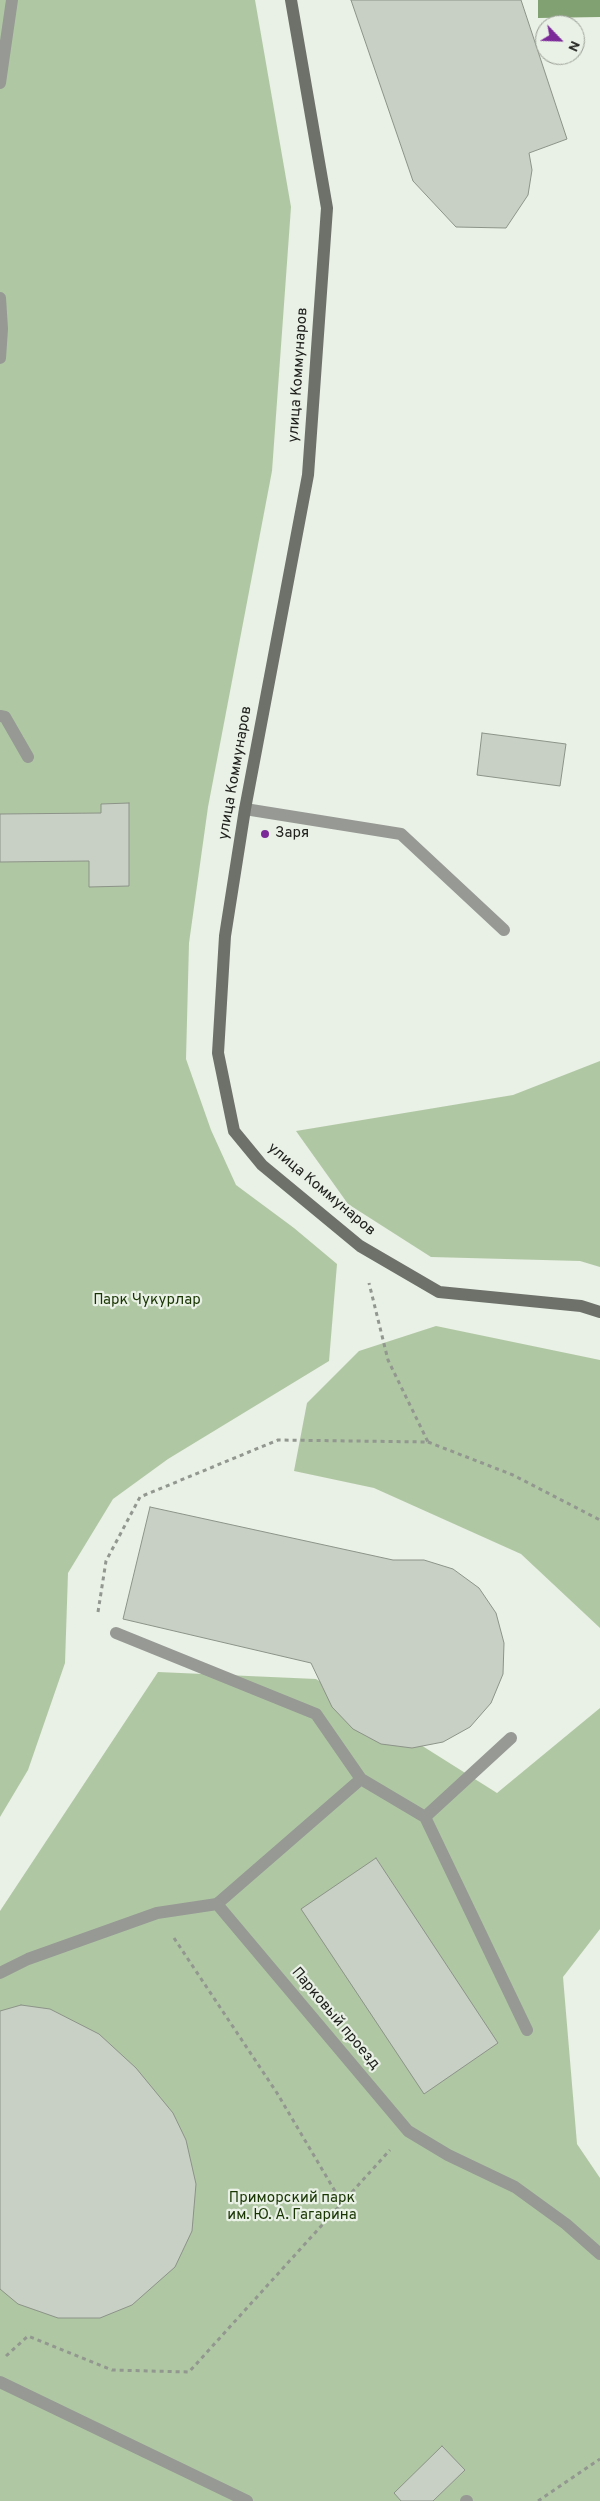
<!DOCTYPE html>
<html>
<head>
<meta charset="utf-8">
<style>
	body { margin:0 }
	#map { position:relative; width:600px; height:2501px; overflow:hidden; background:#e9f0e5; font-family:Overpass,sans-serif }
	canvas { display:block }
	.north { position:absolute; left:535px; top:15px; width:50px; height:50px; box-sizing:border-box; background:#e9f0e5; border:1px solid #999e95; border-radius:50%; rotate:114deg; font-size:14px; font-weight:700; line-height:20px; text-align:center; color:#20221e }
	.north::after { content:''; display:block; margin:auto; width:18px; height:22px; background:#7b2999; clip-path:polygon(50% 0,100% 100%,50% 72%,0 100%) }
</style>
</head>
<body>
<div id="map">
<canvas width="600" height="2501"></canvas>
<div class="north">N</div>
</div>
<script>
const ctx = document.querySelector('canvas').getContext('2d');
ctx.lineJoin = 'round';
function paint(path, color) {
  ctx.fillStyle = color;
  ctx.fill(path, 'evenodd');
}
function toPath(rows) {
  const path = new Path2D();
  for (const r of rows) {
    path.moveTo(r[0], r[1]);
    for (let i = 2; i < r.length; i += 2) path.lineTo(r[i], r[i + 1]);
  }
  return path;
}
function trace(path, color, width, dash) {
  ctx.strokeStyle = color;
  ctx.lineWidth = width;
  ctx.lineCap = dash ? 'butt' : 'round';
  ctx.setLineDash(dash || []);
  ctx.stroke(path);
}
function write(font, color, halo, rows, align = 'center') {
  ctx.font = font + ' Overpass,sans-serif';
  ctx.lineWidth = 4.5;
  ctx.setLineDash([]);
  ctx.textBaseline = 'middle';
  ctx.strokeStyle = halo;
  ctx.fillStyle = color;
  for (const [text, x, y, turn = 0] of rows) {
    ctx.save();
    ctx.translate(x, y);
    ctx.rotate((+turn || 0) * Math.PI / 180);
    ctx.textAlign = isNaN(turn) ? turn : align;
    if (halo) ctx.strokeText(text, 0, 0);
    ctx.fillText(text, 0, 0);
    ctx.restore();
  }
}
const green = toPath([
	[0,0,255,0,291,207,272,471,208,807,189,943,186,1059,211,1130,236,1185,294,1228,337,1264,329,1361,168,1459,113,1499,68,1573,65,1663,28,1770,0,1817],
	[600,1061,600,1267,580,1261,431,1257,348,1204,296,1131,513,1095],
	[436,1326,600,1360,600,1628,521,1554,374,1488,294,1471,307,1403,359,1351],
	[158,1672,316,1679,497,1793,600,1708,600,1929,563,1977,577,2144,600,2178,600,2501,0,2501,0,1911]
]);
const water = toPath([
	[538,0,600,0,600,17,538,18]
]);
const building = toPath([
	[351,0,521,0,567,139,529,153,532,170,528,195,506,228,456,227,413,181,351,0],
	[482,733,566,744,560,786,477,775,482,733],
	[129,803,129,886,89,887,89,861,0,862,0,814,101,813,101,804,129,803],
	[150,1507,393,1560,424,1560,453,1569,479,1588,496,1613,504,1643,503,1674,491,1703,470,1727,443,1742,412,1748,381,1744,353,1729,332,1707,311,1663,123,1619,150,1507],
	[376,1858,498,2043,424,2094,301,1909,376,1858],
	[21,2005,50,2009,99,2034,136,2068,173,2113,186,2140,196,2184,192,2231,175,2267,132,2305,100,2318,58,2318,18,2304,0,2289,0,2011,21,2005],
	[442,2446,465,2470,433,2501,401,2501,394,2493,442,2446]
]);
const path = toPath([
	[428,1442,513,1475,600,1520],
	[98,1612,106,1561,140,1497,278,1440,428,1442,388,1360,369,1283],
	[174,1938,277,2093,342,2203],
	[6,2356,28,2336,112,2370,189,2372,390,2150],
	[538,2501,600,2459]
]);
const service = toPath([
	[0,83,12,0],
	[0,298,2,329,0,358],
	[0,716,5,717,28,757],
	[245,809,401,834,504,930],
	[116,1633,316,1714,361,1779],
	[425,1817,511,1738],
	[217,1904,361,1779,425,1817,527,2030],
	[0,2382,247,2501],
	[466,2501,467,2501]
]);
const minor = toPath([
	[0,1973,28,1959,157,1913,217,1904,408,2131,448,2155,515,2187,566,2224,600,2254]
]);
const secondary = toPath([
	[291,0,327,208,308,475,245,809,225,936,218,1053,234,1131,262,1165,360,1246,439,1292,581,1306,600,1312]
]);
const markers = [
	[265,834,5,"#7b2999"]
];
const streetNames = [
	["улица Коммунаров",299,375,-86],
	["улица Коммунаров",236,773,-80],
	["улица Коммунаров",321,1190,40],
	["Парковый проезд",335,2019,50]
];
const poiNames = [
	["Заря",275,834]
];
const parkNames = [
	["Парк Чукурлар",147,1301],
	["Приморский парк",292,2199],
	["им. Ю. А. Гагарина",292,2216]
];
paint(green, '#b0c7a4');
paint(water, '#82a172');
paint(building, '#c8cfc4');
trace(building, '#8c9388', 1);
trace(path, '#92978f', 3, [4, 4]);
trace(service, '#969994', 12);
trace(minor, '#969994', 12);
trace(secondary, '#6d716a', 12);
for (const [x, y, r, color] of markers) {
  const dot = new Path2D();
  dot.arc(x, y, r, 0, 2 * Math.PI);
  ctx.fillStyle = color;
  ctx.fill(dot);
  trace(dot, '#e9f0e5', 2);
}
write('15px', '#20221e', '#e9f0e5', streetNames);
write('15px', '#20221e', '#e9f0e5', poiNames, 'left');
write('15px', '#183502', '#e9f0e5', parkNames);
</script>
</body>
</html>
